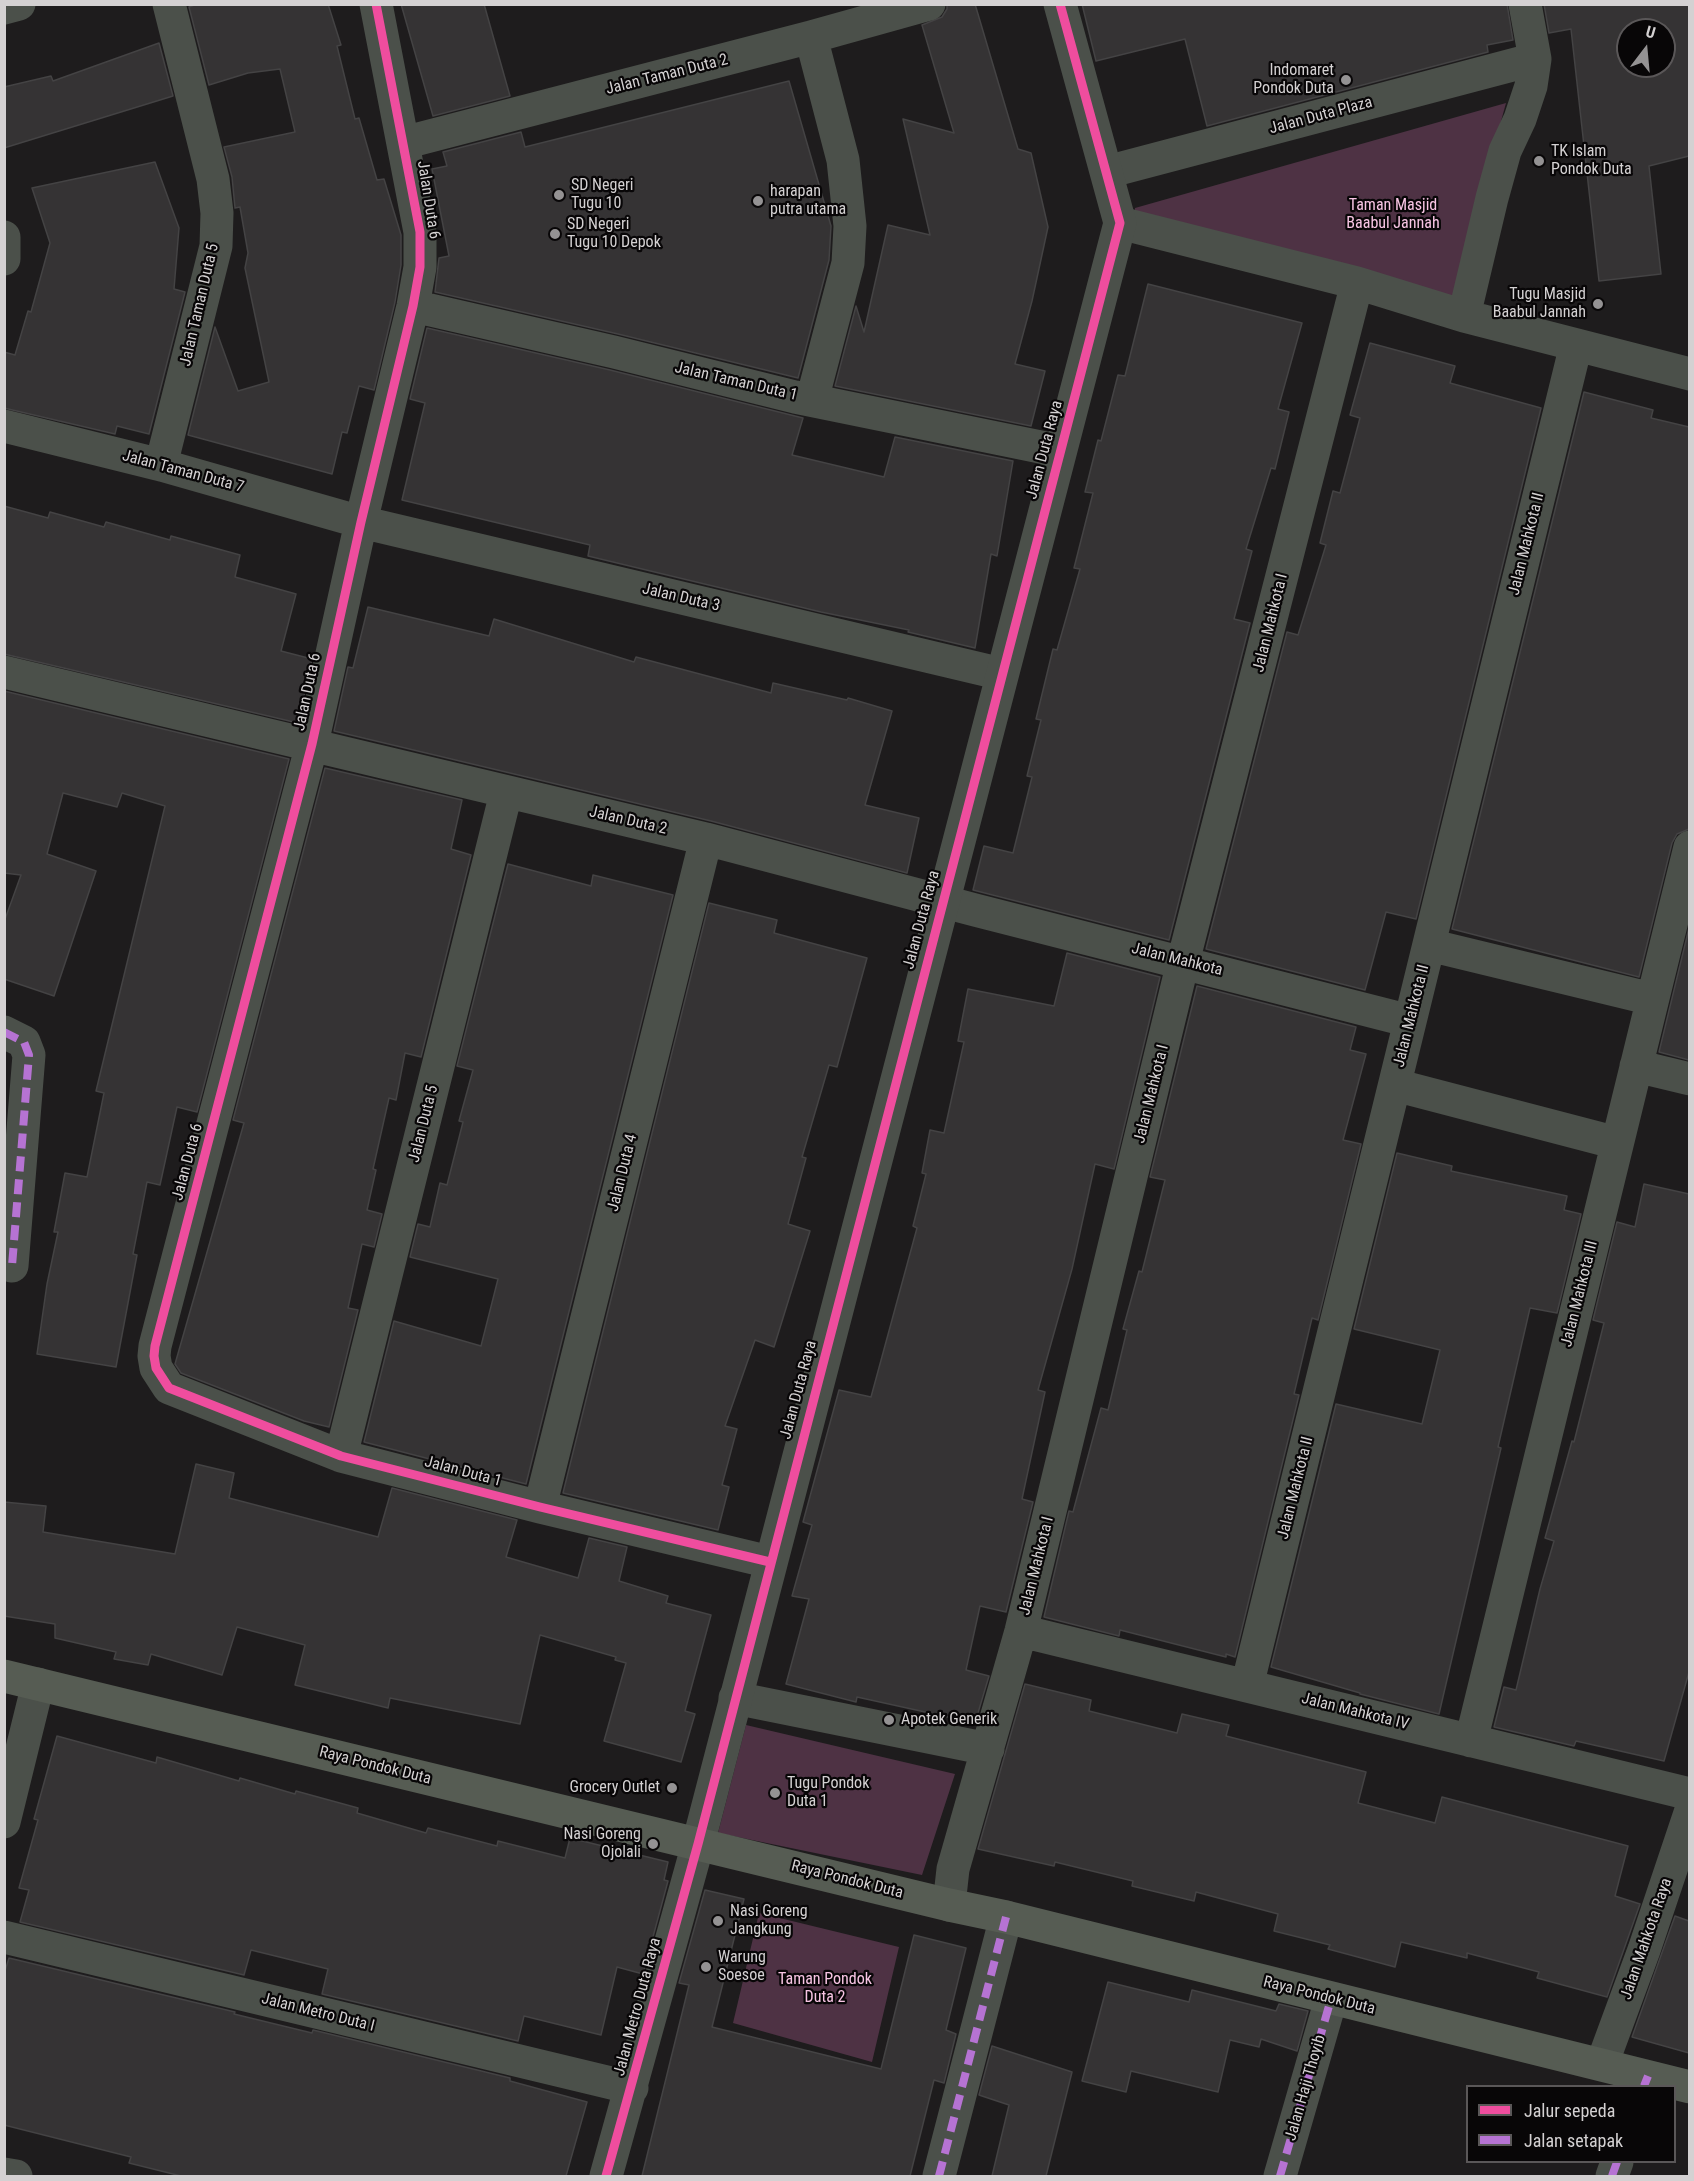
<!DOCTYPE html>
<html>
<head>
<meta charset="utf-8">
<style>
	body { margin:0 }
	#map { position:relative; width:1694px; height:2181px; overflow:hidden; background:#1e1c1d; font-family:"Roboto Condensed",sans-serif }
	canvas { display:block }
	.frame { position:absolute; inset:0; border:6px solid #d4d1d2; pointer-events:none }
	.legend { position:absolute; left:1466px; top:2085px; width:210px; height:78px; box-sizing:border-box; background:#080607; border:2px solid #5a5758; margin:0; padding:8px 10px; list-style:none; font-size:18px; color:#d4d1d2 }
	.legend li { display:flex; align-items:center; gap:12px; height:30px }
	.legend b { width:30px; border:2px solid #5a5758 }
	.north { position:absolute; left:1616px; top:18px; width:60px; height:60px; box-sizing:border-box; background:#080607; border:2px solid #5a5758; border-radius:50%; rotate:16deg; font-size:16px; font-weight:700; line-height:24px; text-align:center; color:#d4d1d2 }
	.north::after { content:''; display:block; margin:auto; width:21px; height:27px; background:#949293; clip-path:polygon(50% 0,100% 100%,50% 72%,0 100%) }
</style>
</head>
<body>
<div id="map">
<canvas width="1694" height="2181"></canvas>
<div class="frame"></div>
<ul class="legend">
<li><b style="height:8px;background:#ef4d9e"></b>Jalur sepeda</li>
<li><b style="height:8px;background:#b673d3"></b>Jalan setapak</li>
</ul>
<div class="north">U</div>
</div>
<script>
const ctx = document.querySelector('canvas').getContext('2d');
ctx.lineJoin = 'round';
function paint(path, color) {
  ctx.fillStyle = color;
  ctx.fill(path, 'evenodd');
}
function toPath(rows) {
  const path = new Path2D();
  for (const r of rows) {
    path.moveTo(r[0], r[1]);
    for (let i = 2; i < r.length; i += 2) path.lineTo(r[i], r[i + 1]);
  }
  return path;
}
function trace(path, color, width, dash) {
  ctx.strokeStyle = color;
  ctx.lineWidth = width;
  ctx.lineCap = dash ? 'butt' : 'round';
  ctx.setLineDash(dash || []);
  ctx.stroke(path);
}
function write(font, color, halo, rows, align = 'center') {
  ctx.font = font + ' "Roboto Condensed",sans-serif';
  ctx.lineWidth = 4.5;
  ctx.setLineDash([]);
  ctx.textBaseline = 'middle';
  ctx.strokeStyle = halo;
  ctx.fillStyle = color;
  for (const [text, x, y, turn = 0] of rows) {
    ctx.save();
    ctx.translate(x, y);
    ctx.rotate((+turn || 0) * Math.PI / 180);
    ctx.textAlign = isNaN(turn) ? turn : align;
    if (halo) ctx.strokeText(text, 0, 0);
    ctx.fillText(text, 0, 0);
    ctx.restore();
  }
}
const green = toPath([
	[1506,103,1449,311,1135,227,1135,208],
	[746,1725,955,1774,922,1875,718,1833],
	[759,1913,899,1947,872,2062,733,2023]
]);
const building = toPath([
	[197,4,328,4,341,45,337,46,355,119,359,118,377,180,384,179,401,235,401,265,395,302,374,390,359,386,347,433,342,432,332,474,188,435,215,327,238,391,269,382,245,268,248,253,240,207,235,208,232,177,224,147,295,132,280,69,248,73,209,85,189,7,197,4],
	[401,4,484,4,510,96,433,116,401,4],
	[947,4,975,4,1018,149,1031,153,1048,227,1032,301,1015,364,1045,371,1031,426,835,386,856,306,864,332,888,225,930,235,903,119,954,133,922,25,942,17,947,9,947,4],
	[1082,4,1507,4,1513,40,1487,45,1488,52,1207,126,1185,39,1096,61,1082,4],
	[1544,4,1689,4,1689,156,1649,166,1661,274,1599,281,1571,29,1549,33,1544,4],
	[1628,30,1664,30,1664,66,1628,66,1628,30],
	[159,43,173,96,4,148,4,87,51,76,53,81,159,43],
	[789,81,831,226,829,260,798,378,618,334,435,292,439,258,449,256,432,169,447,166,443,152,521,132,525,147,789,81],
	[155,162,179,228,174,289,185,292,149,434,117,426,115,434,4,408,4,352,15,355,28,311,31,312,50,243,32,188,155,162],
	[1148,284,1302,323,1278,409,1289,412,1275,469,1271,468,1246,549,1252,551,1234,619,1250,623,1169,940,973,890,984,846,1013,853,1032,777,1027,776,1041,720,1036,719,1053,649,1057,650,1080,569,1074,568,1093,493,1085,492,1098,440,1101,441,1118,375,1125,376,1148,284],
	[427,328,610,370,803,418,792,455,884,477,895,437,1013,461,997,556,991,554,975,648,908,632,909,630,821,612,588,556,590,545,402,500,425,403,410,399,427,328],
	[1370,343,1455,366,1450,383,1541,408,1416,919,1386,912,1365,990,1206,949,1287,632,1298,635,1326,545,1320,543,1333,491,1340,493,1360,418,1350,415,1370,343],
	[1584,392,1653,410,1651,418,1689,427,1689,829,1677,834,1672,843,1639,977,1452,929,1584,392],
	[4,506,48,518,50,512,104,527,106,522,170,540,171,536,240,555,235,577,296,594,281,651,312,659,298,723,4,654,4,506],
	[368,607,489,636,494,619,634,662,636,657,771,693,773,683,847,700,848,698,892,711,865,805,919,818,907,873,711,821,334,731,348,667,353,668,368,607],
	[4,691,289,759,197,1112,177,1107,160,1185,147,1182,133,1254,137,1255,116,1367,37,1354,47,1284,58,1232,54,1232,65,1173,87,1177,104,1093,96,1091,165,806,122,793,117,807,63,793,47,854,96,871,54,996,4,979,4,922,21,875,4,873,4,691],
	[325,768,462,800,451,849,471,855,421,1057,405,1053,396,1100,389,1098,373,1169,376,1170,367,1210,382,1214,374,1247,362,1244,348,1308,358,1310,329,1427,304,1421,181,1373,175,1364,244,1123,233,1120,325,768],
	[508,864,591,886,593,875,673,895,526,1484,364,1442,394,1321,481,1346,498,1279,410,1257,418,1224,430,1227,440,1183,447,1185,463,1122,459,1121,473,1070,457,1066,508,864],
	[709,903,777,920,774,933,867,958,837,1067,829,1065,802,1157,806,1158,788,1224,810,1231,774,1347,755,1340,725,1426,737,1429,722,1485,729,1487,718,1530,563,1493,709,903],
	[1689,928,1689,1060,1659,1052,1689,928],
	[1067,953,1160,977,1114,1169,1095,1164,1072,1269,1038,1390,1045,1392,1022,1499,1033,1502,1006,1612,980,1606,966,1670,989,1676,975,1723,857,1697,856,1702,786,1684,809,1599,792,1596,812,1525,803,1522,839,1390,871,1397,917,1228,913,1226,926,1174,922,1173,930,1130,944,1133,964,1042,958,1041,968,989,1054,1006,1067,953],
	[1197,986,1356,1027,1350,1050,1366,1054,1343,1140,1361,1144,1318,1320,1312,1318,1294,1394,1299,1395,1235,1657,1226,1654,1226,1657,1120,1630,1119,1636,1044,1617,1069,1511,1073,1512,1101,1408,1108,1410,1127,1330,1123,1329,1139,1271,1142,1272,1165,1180,1150,1177,1197,986],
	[1397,1153,1452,1166,1451,1171,1567,1196,1564,1210,1581,1214,1557,1313,1530,1308,1498,1447,1501,1448,1439,1714,1360,1694,1360,1693,1271,1667,1336,1404,1422,1424,1440,1350,1354,1329,1397,1153],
	[1644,1184,1689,1194,1689,1672,1664,1761,1576,1741,1574,1746,1494,1727,1504,1687,1516,1690,1540,1589,1554,1541,1545,1538,1572,1441,1574,1442,1604,1323,1593,1320,1617,1222,1635,1227,1644,1184],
	[196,1464,234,1473,229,1498,378,1537,392,1488,517,1520,506,1557,578,1578,589,1538,627,1547,619,1581,668,1596,666,1603,711,1615,685,1711,695,1714,681,1762,604,1741,626,1663,615,1660,616,1657,540,1635,520,1724,390,1698,388,1708,295,1685,305,1645,237,1627,222,1675,151,1654,148,1665,114,1659,116,1652,55,1638,55,1624,4,1616,4,1502,46,1506,43,1532,175,1554,196,1464],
	[1025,1684,1091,1700,1089,1711,1177,1733,1182,1714,1229,1725,1226,1736,1366,1772,1358,1803,1435,1823,1442,1797,1628,1846,1615,1896,1640,1904,1607,1997,1537,1978,1539,1972,1467,1953,1467,1958,1401,1942,1395,1967,1328,1949,1330,1945,1274,1931,1278,1914,1196,1892,1194,1901,1132,1886,1133,1881,1055,1862,1054,1866,978,1849,1025,1684],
	[57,1736,156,1763,157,1757,239,1781,240,1778,295,1794,296,1791,358,1808,357,1813,426,1833,428,1828,497,1846,498,1841,565,1858,570,1838,668,1862,664,1880,668,1881,643,1974,617,1967,601,2035,524,2016,518,2041,322,1994,328,1969,251,1950,244,1975,20,1922,29,1890,19,1888,38,1820,34,1819,57,1736],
	[705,1890,744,1899,712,2027,881,2069,914,1935,966,1948,946,2030,956,2034,944,2083,934,2080,910,2176,642,2176,689,1985,679,1983,705,1890],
	[1675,1916,1689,1921,1689,2053,1632,2037,1675,1916],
	[9,1958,235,2012,234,2014,312,2033,313,2030,510,2078,510,2081,587,2102,566,2176,181,2176,129,2163,131,2157,4,2125,4,1974,9,1958],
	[1108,1982,1189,2002,1192,1990,1276,2011,1279,2004,1308,2011,1297,2051,1261,2039,1259,2047,1230,2040,1218,2092,1131,2071,1126,2092,1082,2081,1108,1982],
	[992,2046,1072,2072,1046,2176,992,2176,1009,2105,979,2095,992,2046]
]);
const minor = toPath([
	[376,4,420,232,420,267,413,306,361,522,312,744,155,1346,154,1356,156,1368,169,1388,341,1456,540,1507,770,1562],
	[4,8,19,4],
	[811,37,843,160,850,226,848,263,812,400],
	[403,143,811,37,929,4],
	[1107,172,1535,59],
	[1120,223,1357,283,1464,316,1690,374],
	[4,237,4,259],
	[413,306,614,352,795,397,1060,451],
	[1464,316,1492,198,1505,151,1520,119,1531,86,1535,59,1525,4],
	[4,426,161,465,361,522,1002,674],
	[161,465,216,246,217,213,213,179,169,4],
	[4,672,706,839,975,910,1410,1021],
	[1429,945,1652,999],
	[4,1032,24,1042,29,1055,12,1266],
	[1636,1066,1690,1079],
	[1395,1085,1617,1143],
	[341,1456,506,793],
	[540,1507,706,839],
	[1021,1631,1690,1794],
	[1247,1686,1576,345],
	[735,1698,988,1749],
	[1471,1741,1690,847],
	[4,1822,38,1684],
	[949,1905,953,1869,1021,1631,1183,962,1357,283],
	[4,1937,632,2088],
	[1602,2064,1644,1950,1690,1813],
	[4,2174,16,2176],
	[606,2176,698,1844],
	[939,2176,1006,1917],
	[1280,2176,1331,1999],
	[1612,2176,1617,2162]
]);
const tertiary = toPath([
	[698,1844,1120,223,1060,4]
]);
const secondary = toPath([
	[4,1676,949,1905,1006,1917,1690,2087]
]);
const quiet = toPath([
	[4,1032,24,1042,29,1055,12,1266],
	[1644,2086,1648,2076],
	[939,2176,1006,1917],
	[1280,2176,1331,1999],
	[1612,2176,1617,2162]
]);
const cycleway = toPath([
	[376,4,420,232,420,267,413,306,361,522,312,744,155,1346,154,1356,156,1368,169,1388,341,1456,540,1507,770,1562],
	[606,2176,698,1844,1120,223,1060,4]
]);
const markers = [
	[1346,80,6,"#949293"],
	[1539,161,6,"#949293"],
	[559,195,6,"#949293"],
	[758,201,6,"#949293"],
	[555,234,6,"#949293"],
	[1598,304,6,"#949293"],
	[889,1720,6,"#949293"],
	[672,1788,6,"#949293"],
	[775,1793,6,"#949293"],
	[653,1844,6,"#949293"],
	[718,1921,6,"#949293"],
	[706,1967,6,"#949293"]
];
const poiNames = [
	["Indomaret",1334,71,"right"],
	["Pondok Duta",1334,89,"right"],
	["TK Islam",1551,152],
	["Pondok Duta",1551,170],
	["SD Negeri",571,186],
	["Tugu 10",571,204],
	["harapan",770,192],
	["putra utama",770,210],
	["SD Negeri",567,225],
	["Tugu 10 Depok",567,243],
	["Tugu Masjid",1586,295,"right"],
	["Baabul Jannah",1586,313,"right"],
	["Apotek Generik",901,1720],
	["Tugu Pondok",787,1784],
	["Duta 1",787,1802],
	["Grocery Outlet",660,1788,"right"],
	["Nasi Goreng",641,1835,"right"],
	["Ojolali",641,1853,"right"],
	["Nasi Goreng",730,1912],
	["Jangkung",730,1930],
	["Warung",718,1958],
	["Soesoe",718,1976]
];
const streetNames = [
	["Jalan Taman Duta 2",667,75,-14],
	["Jalan Duta Plaza",1321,116,-15],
	["Jalan Duta 6",428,200,81],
	["Jalan Taman Duta 5",200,305,-77],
	["Jalan Taman Duta 1",736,382,13],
	["Jalan Duta Raya",1045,450,-75],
	["Jalan Taman Duta 7",183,472,15],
	["Jalan Mahkota II",1527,544,-76],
	["Jalan Duta 3",681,598,13],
	["Jalan Mahkota I",1271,623,-76],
	["Jalan Duta 6",308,692,-78],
	["Jalan Duta 2",628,821,13],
	["Jalan Duta Raya",922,920,-75],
	["Jalan Mahkota",1177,960,14],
	["Jalan Mahkota II",1412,1016,-76],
	["Jalan Mahkota I",1152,1094,-76],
	["Jalan Duta 5",424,1124,-76],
	["Jalan Duta 6",188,1162,-75],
	["Jalan Duta 4",623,1173,-76],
	["Jalan Mahkota III",1580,1294,-76],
	["Jalan Duta Raya",799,1390,-75],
	["Jalan Duta 1",463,1472,15],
	["Jalan Mahkota II",1296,1488,-76],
	["Jalan Mahkota I",1037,1566,-76],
	["Jalan Mahkota IV",1355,1712,14],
	["Raya Pondok Duta",375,1766,14],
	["Raya Pondok Duta",847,1880,14],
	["Jalan Mahkota Raya",1647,1939,-71],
	["Raya Pondok Duta",1319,1996,14],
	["Jalan Metro Duta Raya",638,2007,-75],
	["Jalan Metro Duta I",318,2013,14],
	["Jalan Haji Thoyib",1306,2088,-74]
];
const parkNames = [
	["Taman Masjid",1393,206],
	["Baabul Jannah",1393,224],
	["Taman Pondok",825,1980],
	["Duta 2",825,1998]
];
paint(green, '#4e3244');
paint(building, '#353334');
trace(building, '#444344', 1.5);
trace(minor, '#4b504a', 33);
trace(tertiary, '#4b504a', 33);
trace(secondary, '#565c53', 33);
trace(quiet, '#b673d3', 8, [15, 8]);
trace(cycleway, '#ef4d9e', 9);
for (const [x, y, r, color] of markers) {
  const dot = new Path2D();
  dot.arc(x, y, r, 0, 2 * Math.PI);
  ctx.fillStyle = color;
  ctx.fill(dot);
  trace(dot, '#080607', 2);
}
write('16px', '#d4d1d2', '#080607', poiNames, 'left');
write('16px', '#d4d1d2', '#080607', streetNames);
write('16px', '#f8c5e4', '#080607', parkNames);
</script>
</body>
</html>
